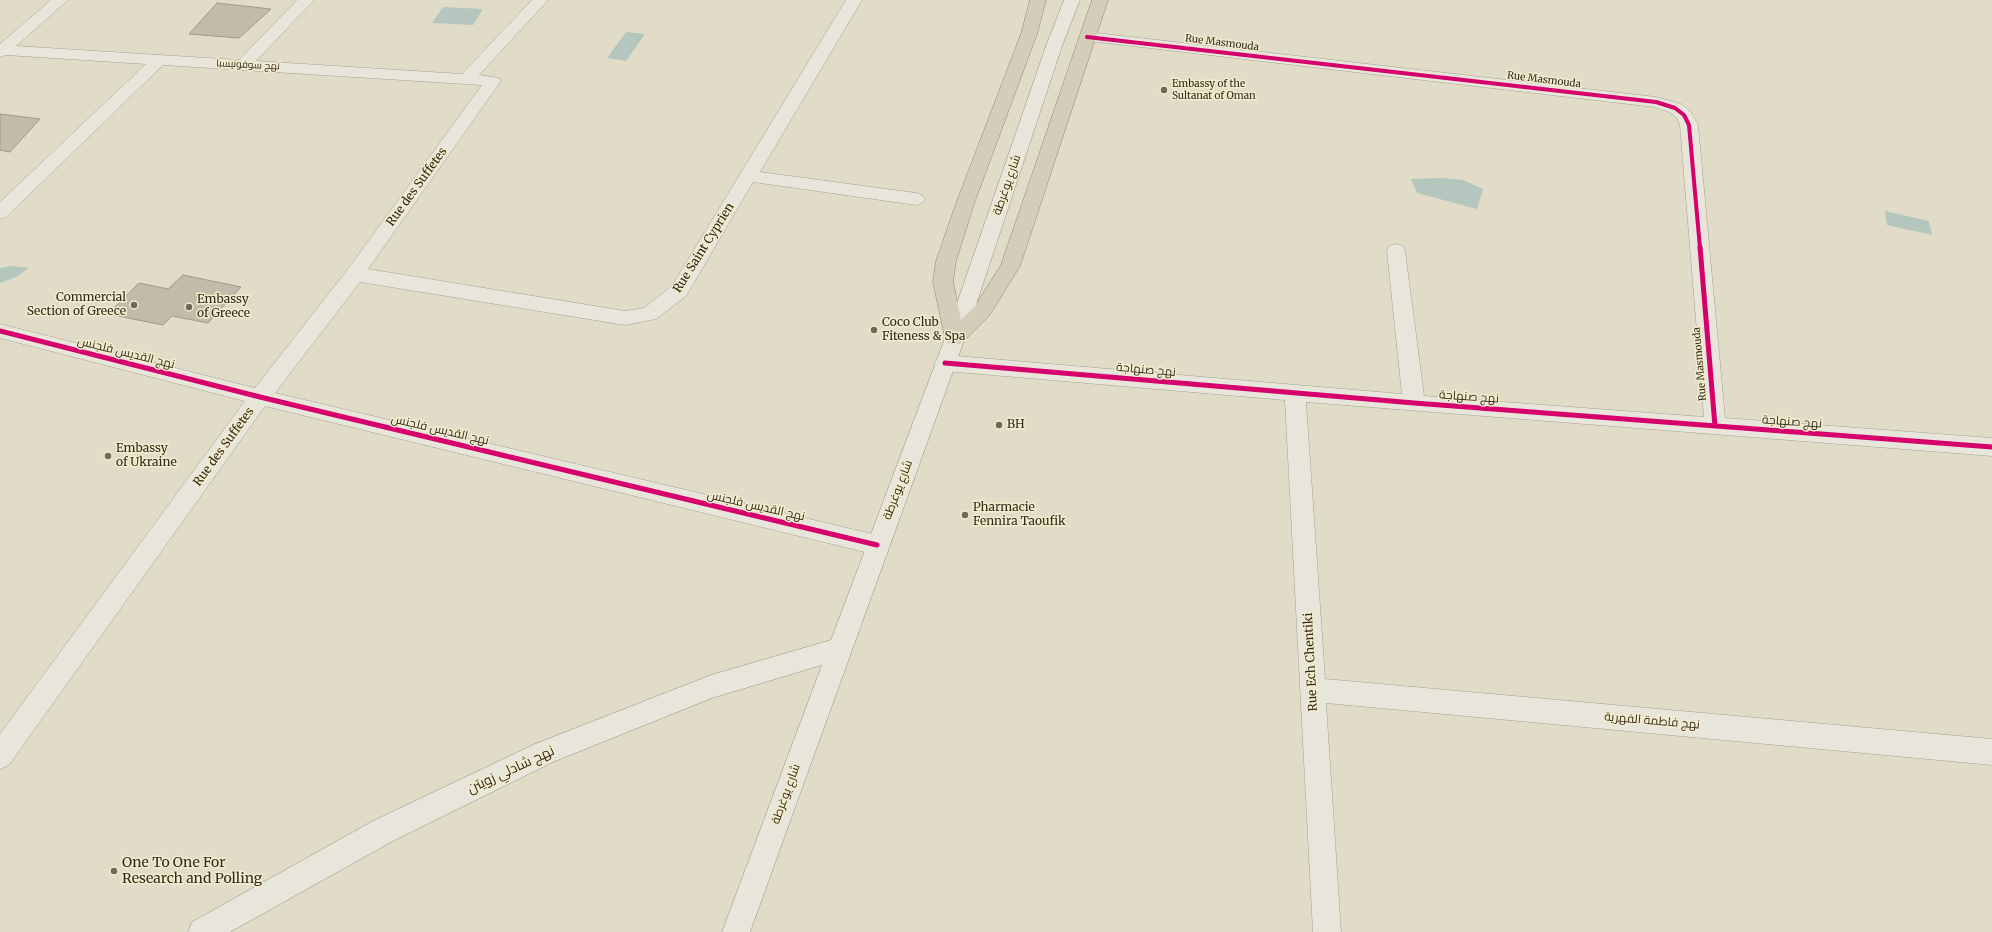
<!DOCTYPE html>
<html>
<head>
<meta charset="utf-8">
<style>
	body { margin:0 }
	canvas { display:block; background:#e0dcc8 }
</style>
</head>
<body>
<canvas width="1992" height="932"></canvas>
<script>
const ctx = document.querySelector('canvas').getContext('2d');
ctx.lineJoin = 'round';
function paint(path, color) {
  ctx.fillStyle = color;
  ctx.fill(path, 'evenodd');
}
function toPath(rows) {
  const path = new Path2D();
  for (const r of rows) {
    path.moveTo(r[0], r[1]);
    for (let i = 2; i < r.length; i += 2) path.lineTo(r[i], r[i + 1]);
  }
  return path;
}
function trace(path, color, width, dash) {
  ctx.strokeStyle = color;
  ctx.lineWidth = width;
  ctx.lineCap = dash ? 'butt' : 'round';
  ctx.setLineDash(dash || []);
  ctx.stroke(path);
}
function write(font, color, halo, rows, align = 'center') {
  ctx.font = font + ' Merriweather,Cairo,serif';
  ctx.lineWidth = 3;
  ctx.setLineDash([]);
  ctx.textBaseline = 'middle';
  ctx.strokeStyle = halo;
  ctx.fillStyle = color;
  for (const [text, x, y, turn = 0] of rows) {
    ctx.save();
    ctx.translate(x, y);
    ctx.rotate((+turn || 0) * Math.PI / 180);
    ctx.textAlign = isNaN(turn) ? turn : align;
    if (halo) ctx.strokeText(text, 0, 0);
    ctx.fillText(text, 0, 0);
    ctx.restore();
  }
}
const water = toPath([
	[443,7,483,9,473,25,432,23],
	[626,32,645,34,626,61,607,58],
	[1441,178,1463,180,1483,189,1477,209,1417,193,1411,179],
	[1885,211,1929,221,1932,235,1887,225],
	[11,266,29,268,16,277,0,283,0,268]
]);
const building = toPath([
	[217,3,271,9,239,38,189,34,217,3],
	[0,114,40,119,10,152,0,150,0,114],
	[183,275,241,287,208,323,172,316,163,325,108,314,139,283,168,289,183,275]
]);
const street = toPath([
	[51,0,68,0,16,46,239,60,297,0,314,0,256,61,462,74,532,0,548,0,479,75,499,78,501,81,368,269,625,311,644,308,672,286,846,0,862,0,760,172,916,193,922,195,925,199,922,203,916,205,753,182,686,296,656,319,625,325,360,282,275,393,877,535,885,538,889,545,885,552,877,555,265,406,9,765,0,769,0,734,245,401,0,338,0,324,255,388,348,269,482,85,163,65,6,217,0,219,0,202,146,64,6,55,0,57,0,44,51,0],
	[1087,32,1656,97,1681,104,1690,111,1698,125,1725,418,1992,438,1992,456,1306,402,1325,679,1992,739,1992,765,1326,703,1341,932,1313,932,1285,400,945,371,938,368,935,363,938,358,945,355,1402,394,1387,251,1389,246,1396,244,1403,246,1405,251,1424,396,1704,417,1680,125,1677,118,1669,112,1654,107,1081,40,1079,37,1081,34,1087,32]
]);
const secondary = toPath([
	[1064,0,1080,0,1062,46,965,338,750,932,722,932,822,665,712,698,553,762,393,841,230,932,188,932,192,922,373,821,535,744,711,675,831,640,945,338,1046,46,1064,0]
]);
const highway = toPath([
	[1030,0,1046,0,1037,34,975,201,956,261,953,282,961,320,975,306,1001,265,1092,0,1108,0,1020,266,989,316,962,343,955,345,948,343,945,338,933,282,936,261,957,201,1021,34,1030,0]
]);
const cyclewayFar1 = toPath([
	[1087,37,1656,102,1675,108,1684,115,1689,125,1700,248]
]);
const cycleway = toPath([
	[1700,247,1715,426],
	[0,331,260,397,877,545],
	[945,363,1414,403,1992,447]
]);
const markers = [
	[1164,90,4,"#6f6858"],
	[134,305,4,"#6f6858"],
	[189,307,4,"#6f6858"],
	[874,330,4,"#6f6858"],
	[999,425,4,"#6f6858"],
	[108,456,4,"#6f6858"],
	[965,515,4,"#6f6858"],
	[114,871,4,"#6f6858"]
];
const farStreetnames = [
	["Rue Masmouda",1222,43,7],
	["نهج سوفونيسبا",248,65,3],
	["Rue Masmouda",1544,80,7],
	["Rue Masmouda",1700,364,-95]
];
const farPoinames = [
	["Embassy of the",1172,84],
	["Sultanat of Oman",1172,96]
];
const streetNames = [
	["شارع يوغرطة",1007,185,-71],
	["Rue des Suffetes",417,187,-54],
	["Rue Saint Cyprien",704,248,-58],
	["نهج القديس فلجنس",126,353,14],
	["نهج صنهاجة",1146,370,5],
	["نهج صنهاجة",1469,397,4],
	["نهج صنهاجة",1792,422,4],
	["نهج القديس فلجنس",440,430,13],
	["Rue des Suffetes",224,447,-54],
	["شارع يوغرطة",898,490,-69],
	["نهج القديس فلجنس",756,506,13],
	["Rue Ech Chentiki",1311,662,-93],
	["نهج فاطمة الفهرية",1652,721,5],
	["شارع يوغرطة",786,794,-70]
];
const poiNames = [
	["Commercial",126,298,"right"],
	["Section of Greece",126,312,"right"],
	["Embassy",197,300],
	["of Greece",197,314],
	["Coco Club",882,323],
	["Fiteness & Spa",882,337],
	["BH",1007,425],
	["Embassy",116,449],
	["of Ukraine",116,463],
	["Pharmacie",973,508],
	["Fennira Taoufik",973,522]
];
const nearStreetnames = [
	["نهج شادلي زويتن",511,770,-25]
];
const nearPoinames = [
	["One To One For",122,863],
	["Research and Polling",122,879]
];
paint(water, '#b4c6bd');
paint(building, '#c4baa9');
trace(building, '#a09888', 1);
trace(street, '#a5a092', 1);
trace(secondary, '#959082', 1);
trace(highway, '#8a8679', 1);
paint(street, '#e8e6da');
paint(secondary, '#e8e6da');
paint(highway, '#d4cdb9');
trace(cyclewayFar1, '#d6006c', 4);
trace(cycleway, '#d6006c', 5);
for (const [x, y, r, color] of markers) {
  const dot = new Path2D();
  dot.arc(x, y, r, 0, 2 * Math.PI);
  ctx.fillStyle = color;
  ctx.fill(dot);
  trace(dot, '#f3eccd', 1.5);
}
write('10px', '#32291c', '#f3eccd', farStreetnames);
write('10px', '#32291c', '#f3eccd', farPoinames, 'left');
write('12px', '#32291c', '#f3eccd', streetNames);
write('12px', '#32291c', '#f3eccd', poiNames, 'left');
write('14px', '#32291c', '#f3eccd', nearStreetnames);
write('14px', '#32291c', '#f3eccd', nearPoinames, 'left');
</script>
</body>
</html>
